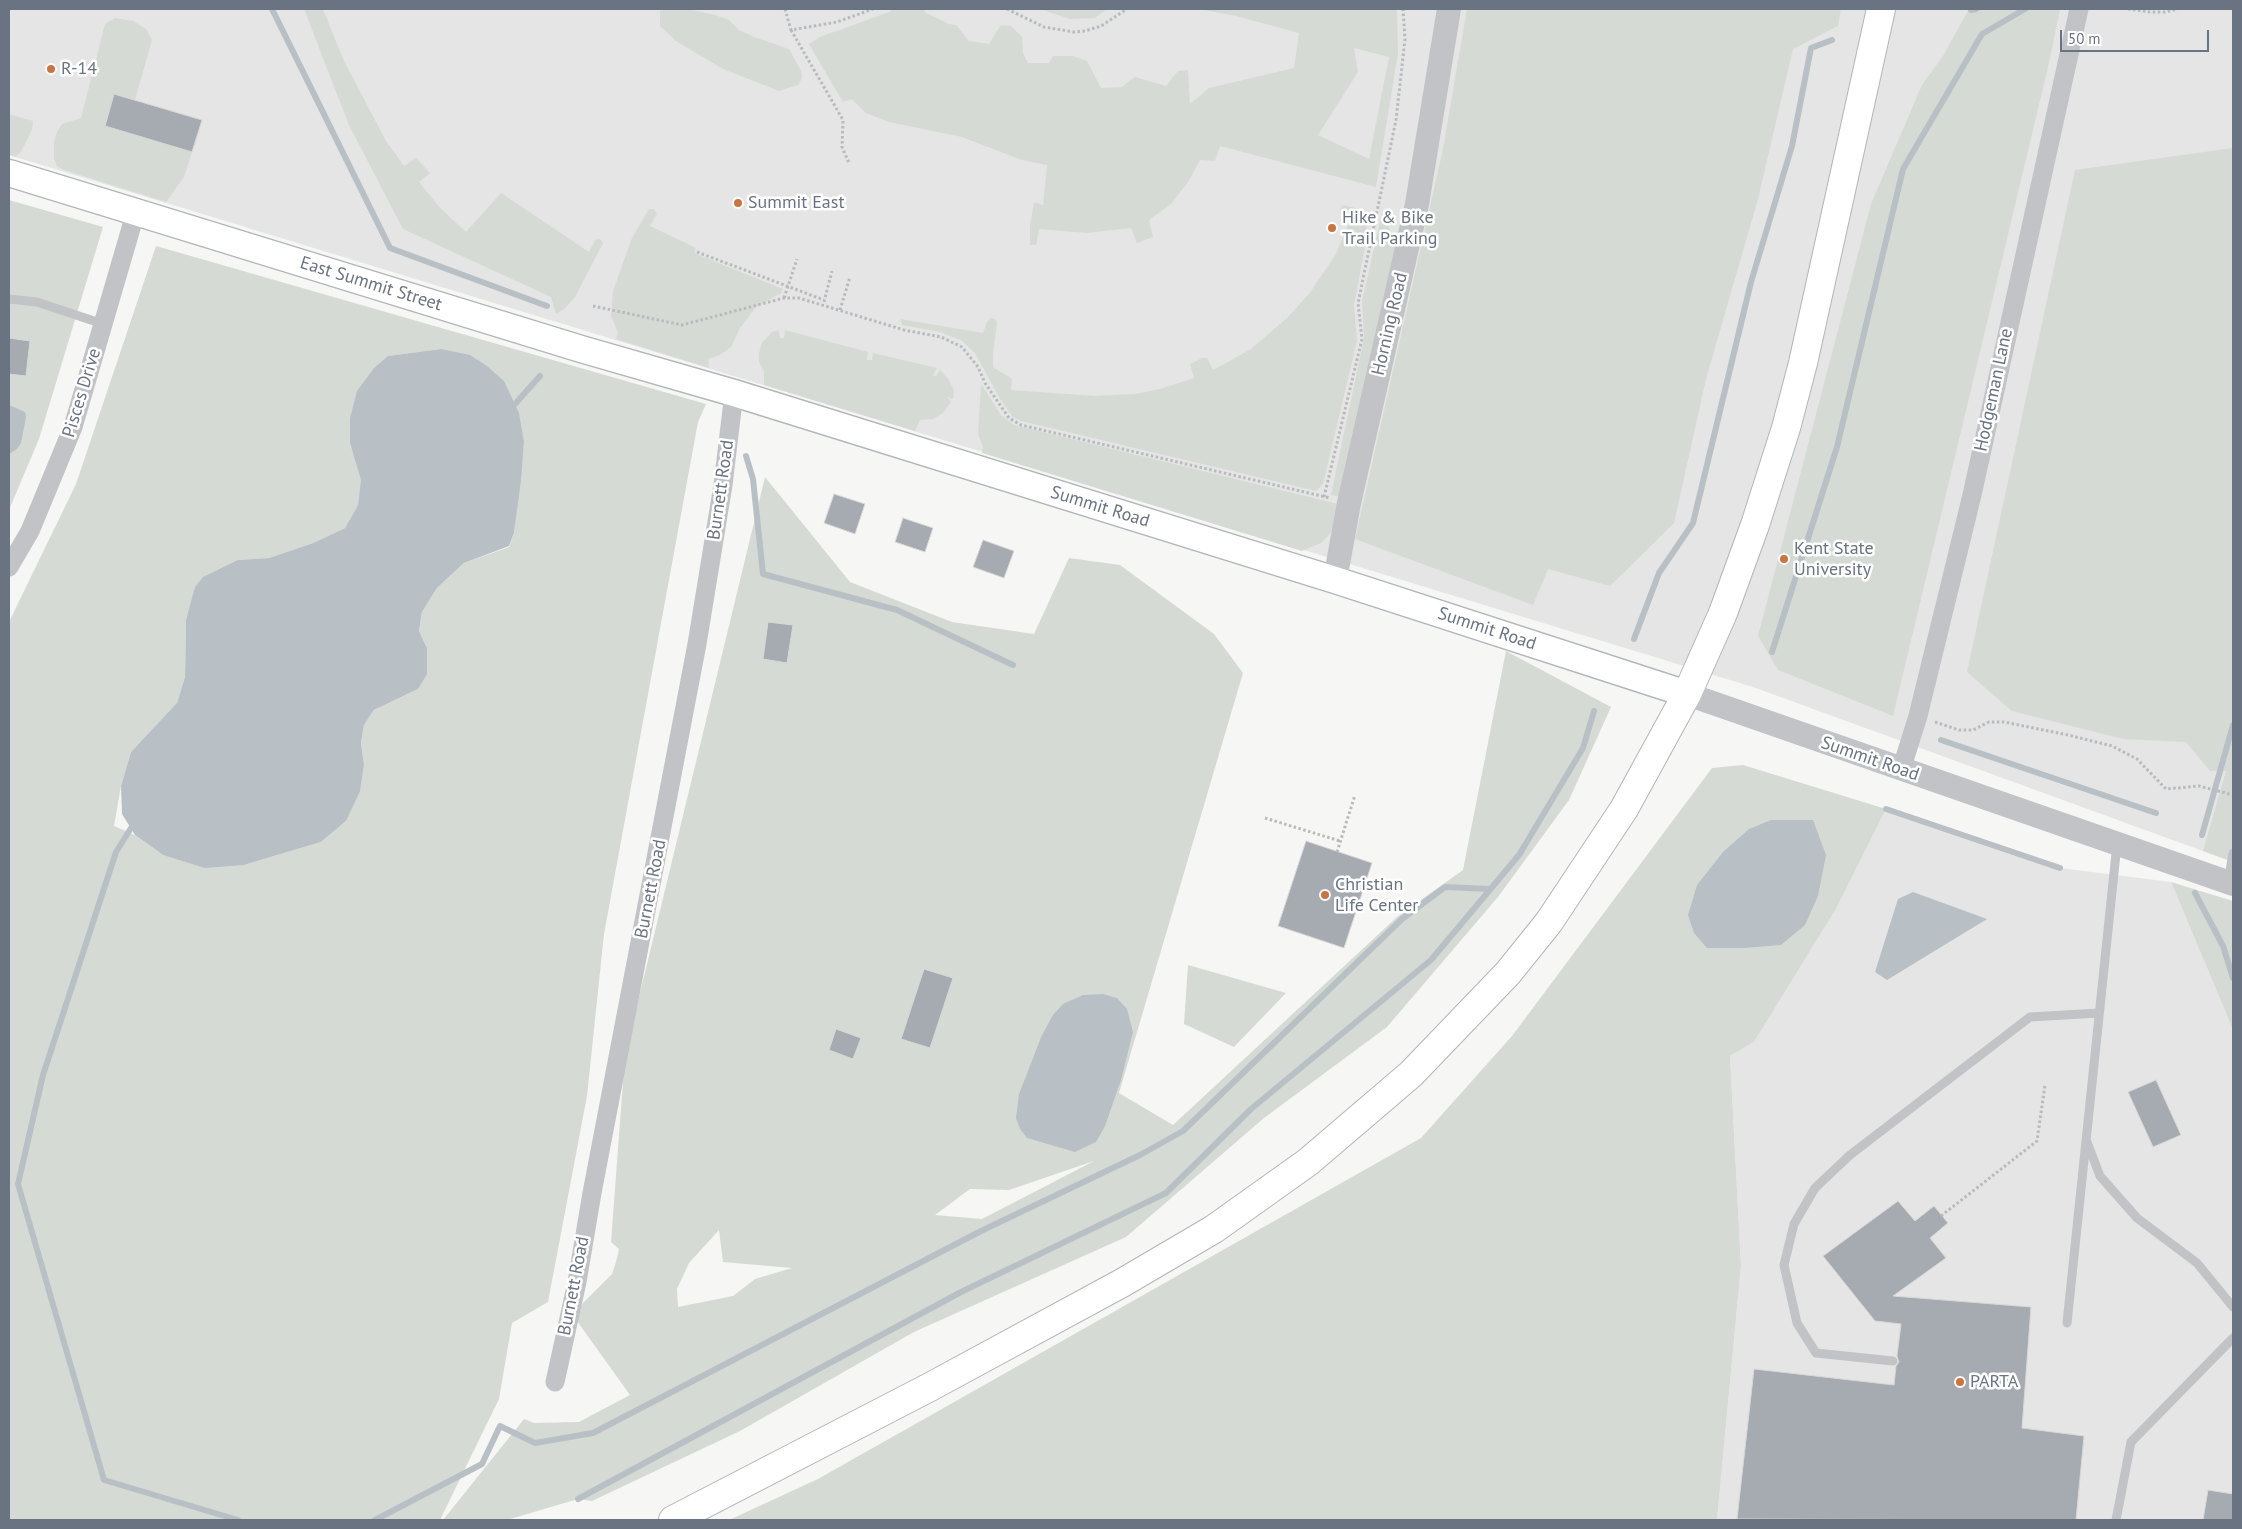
<!DOCTYPE html>
<html>
<head>
<meta charset="utf-8">
<style>
	body { margin:0 }
	#map { position:relative; width:2242px; height:1529px; overflow:hidden; background:#f6f6f4; font-family:"PT Sans",sans-serif }
	canvas { display:block }
	.frame { position:absolute; inset:0; border:10px solid #6a7381; pointer-events:none }
	.scale { position:absolute; left:2060px; top:30px; width:149px; height:22px; box-sizing:border-box; border:2px solid #6a7381; border-top:0; padding-left:6px; font-size:15px; line-height:18px; white-space:nowrap; color:#6a7381; -webkit-text-stroke:4px #fff; paint-order:stroke }
</style>
</head>
<body>
<div id="map">
<canvas width="2242" height="1529"></canvas>
<div class="frame"></div>
<div class="scale">50 m</div>
</div>
<script>
const ctx = document.querySelector('canvas').getContext('2d');
ctx.lineJoin = 'round';
function paint(path, color) {
  ctx.fillStyle = color;
  ctx.fill(path, 'evenodd');
}
function toPath(rows) {
  const path = new Path2D();
  for (const r of rows) {
    path.moveTo(r[0], r[1]);
    for (let i = 2; i < r.length; i += 2) path.lineTo(r[i], r[i + 1]);
  }
  return path;
}
function trace(path, color, width, dash) {
  ctx.strokeStyle = color;
  ctx.lineWidth = width;
  ctx.lineCap = dash ? 'butt' : 'round';
  ctx.setLineDash(dash || []);
  ctx.stroke(path);
}
function write(font, color, halo, rows, align = 'center') {
  ctx.font = font + ' "PT Sans",sans-serif';
  ctx.lineWidth = 5;
  ctx.setLineDash([]);
  ctx.textBaseline = 'middle';
  ctx.strokeStyle = halo;
  ctx.fillStyle = color;
  for (const [text, x, y, turn = 0] of rows) {
    ctx.save();
    ctx.translate(x, y);
    ctx.rotate((+turn || 0) * Math.PI / 180);
    ctx.textAlign = isNaN(turn) ? turn : align;
    if (halo) ctx.strokeText(text, 0, 0);
    ctx.fillText(text, 0, 0);
    ctx.restore();
  }
}
const built = toPath([
	[9,9,2233,9,2233,862,1753,687,9,155],
	[1886,809,2060,868,2171,882,2233,1030,2233,1520,1717,1520,1741,1266,1730,1056,1754,1042,1836,909]
]);
const green = toPath([
	[304,9,323,9,343,59,386,141,404,166,416,158,430,173,419,182,440,208,466,232,501,193,589,252,595,240,600,239,603,243,575,297,565,308,556,314,551,297,403,229,349,125],
	[666,9,688,9,715,15,729,20,739,30,754,37,789,49,801,71,802,78,798,85,779,91,723,69,676,41,660,26,660,11],
	[887,9,924,9,926,13,949,24,956,25,969,41,989,44,1001,25,1011,26,1022,37,1023,53,1028,63,1049,63,1053,56,1073,56,1087,61,1101,88,1122,87,1135,77,1166,86,1178,71,1188,70,1190,104,1209,88,1294,68,1299,33,1236,16,1199,9,1397,9,1398,54,1376,187,1220,146,1215,161,1200,160,1188,182,1171,204,1149,220,1153,237,1137,243,1131,228,1087,233,1039,229,1036,245,1030,245,1030,226,1034,202,1043,205,1047,165,1022,160,962,137,889,122,866,113,852,99,843,102,809,44,820,37,892,11],
	[1354,48,1389,57,1369,159,1318,135,1358,72],
	[1040,9,1107,9,1095,18,1070,19],
	[1467,9,1841,9,1838,26,1793,49,1758,199,1706,379,1674,523,1610,586,1548,569,1533,605,1355,539,1443,149],
	[1969,9,2060,9,2049,63,1893,716,1778,670,1758,636,1871,204,1922,85,1943,56],
	[115,18,133,21,146,29,152,40,135,100,114,94,105,126,192,152,184,177,166,202,64,170,57,166,54,159,54,142,57,132,62,124,81,118,105,24],
	[9,114,33,121,32,130,21,152,15,157,9,155],
	[2233,148,2233,862,2203,851,2226,771,2210,771,2186,742,2123,739,2012,711,1967,672,2075,170],
	[9,200,103,227,39,439,9,510],
	[1343,205,1371,212,1366,229,1366,242,1354,305,1357,341,1323,484,1316,491,1021,421,1012,416,1000,399,975,353,962,341,940,332,902,325,900,319,983,333,987,322,991,318,995,319,997,322,993,354,993,367,1012,379,1011,390,1095,396,1135,394,1160,389,1194,378,1190,364,1202,358,1207,358,1213,370,1226,363,1251,349,1287,318,1309,294,1336,254,1352,216,1342,212,1340,209],
	[649,209,654,209,657,214,650,226,696,248,694,253,783,289,781,293,756,307,740,328,731,347,720,355,708,359,709,368,616,339,618,332,611,316,613,291,632,238],
	[1381,218,1388,224,1393,240,1397,241,1341,497,1331,495,1364,338,1362,301],
	[156,246,706,404,698,422,604,934,587,1096,548,1302,512,1323,499,1399,440,1520,9,1520,9,622,76,484],
	[441,349,524,442,514,533,509,547,464,563,437,588,422,612,419,631,427,648,418,689,374,710,364,725,361,743,364,764,346,821,321,842,244,865,163,855,135,835,114,826,121,786,131,752,177,704,185,677,186,620,238,560,269,558,313,543,345,528,358,505,362,480,350,443,389,356],
	[779,330,780,338,784,338,785,330,868,352,867,360,872,360,873,353,937,368,933,376,936,376,940,370,948,379,954,390,953,399,947,397,951,402,943,413,933,419,920,420,915,431,764,385,764,371,759,362,759,353,762,343,772,332],
	[981,384,1001,415,1014,425,1338,504,1334,525,1330,534,1321,543,1302,551,982,453,983,446,978,434],
	[765,477,850,582,952,622,1034,634,1069,558,1120,565,1214,634,1243,673,1119,1093,1173,1125,1397,917,1463,870,1506,651,1611,707,1569,800,1498,897,1387,1027,1264,1118,1126,1237,914,1332,740,1431,592,1501,578,1499,507,1520,443,1520,524,1419,534,1423,579,1422,630,1395,572,1314,612,1274,616,1262,619,1249,611,1242,625,1055],
	[1094,1161,982,1219,935,1215,970,1189,1009,1190],
	[719,1230,723,1262,792,1268,755,1279,733,1296,678,1307,677,1289,689,1263],
	[1743,765,1886,809,1836,909,1754,1042,1730,1056,1741,1266,1717,1520,729,1520,818,1479,1421,1138,1512,1036,1712,768],
	[2171,882,2233,901,2233,1030],
	[1188,965,1286,993,1234,1047,1184,1024]
]);
const water = toPath([
	[441,349,470,355,487,366,504,381,519,413,524,442,521,480,514,533,509,546,464,563,437,588,422,612,419,631,427,648,427,674,418,689,374,710,364,725,361,743,364,764,360,791,346,821,321,842,244,865,205,868,163,855,135,835,122,814,121,786,131,752,177,703,185,677,186,620,195,587,203,577,238,560,269,558,313,543,345,528,358,505,361,480,350,443,350,418,357,391,374,368,388,356],
	[9,405,25,412,26,417,21,443,17,449,9,454],
	[1771,820,1813,820,1826,855,1818,896,1805,925,1781,945,1744,948,1707,948,1694,933,1688,915,1697,885,1723,852,1749,829],
	[1913,892,1987,919,1887,980,1875,972,1898,899],
	[1103,994,1117,998,1127,1009,1133,1032,1121,1080,1105,1126,1096,1142,1075,1152,1027,1138,1020,1129,1016,1118,1019,1094,1042,1035,1053,1015,1063,1004,1083,995]
]);
const stream = toPath([
	[272,9,390,248,547,306],
	[1971,10,1976,9],
	[515,404,540,376],
	[746,456,753,479,763,574,897,610,1013,665],
	[1634,639,1659,573,1693,523,1751,282,1792,146,1811,48,1832,40],
	[1772,652,1837,447,1903,169,1982,34,2025,9],
	[1941,740,2156,813],
	[1886,809,2060,868],
	[131,828,116,852,43,1075,18,1184,104,1480,238,1520],
	[2202,835,2233,725],
	[2195,893,2223,946,2233,978],
	[578,1499,961,1292,1166,1193,1251,1109,1431,960,1519,855,1583,748,1594,711],
	[375,1520,482,1464,500,1426,535,1443,593,1433,981,1231,1140,1155,1183,1131,1402,919,1445,887,1490,889]
]);
const building = toPath([
	[114,94,202,120,192,152,105,126,114,94],
	[9,338,30,341,26,376,9,374,9,338],
	[834,494,865,504,855,534,824,523,834,494],
	[903,518,933,528,925,552,895,542,903,518],
	[983,540,1014,551,1004,578,973,567,983,540],
	[768,622,793,625,787,663,763,659,768,622],
	[1306,841,1372,863,1344,948,1278,926,1306,841],
	[924,969,953,978,930,1048,901,1039,924,969],
	[836,1029,861,1038,853,1059,829,1050,836,1029],
	[2156,1080,2181,1135,2153,1147,2128,1092,2156,1080],
	[1898,1201,1915,1221,1934,1206,1948,1223,1930,1238,1946,1258,1893,1296,2031,1307,2022,1428,2084,1436,2076,1520,1737,1519,1754,1369,1894,1385,1896,1366,1899,1362,1897,1356,1901,1324,1875,1321,1823,1256,1898,1201],
	[2208,1490,2233,1494,2233,1520,2203,1520,2208,1490]
]);
const path = toPath([
	[785,9,791,30,837,22,873,9],
	[1007,9,1044,27,1074,32,1085,31,1101,26,1127,9],
	[2128,9,2150,12,2165,12,2178,9],
	[791,30,843,120,842,147,849,163],
	[697,252,824,300],
	[784,298,797,259],
	[824,302,832,271],
	[593,306,682,325,784,298,799,298,904,330,941,337,962,347,978,367,985,383,1009,418,1021,425,1330,498],
	[840,310,850,277],
	[1324,497,1362,339,1358,303,1396,120,1405,39,1403,9],
	[1935,722,1959,730,1973,730,1989,722,2004,722,2068,735,2112,746,2137,759,2166,789,2199,786,2233,795],
	[1265,818,1340,841],
	[1337,852,1355,795],
	[1941,1216,2037,1141,2045,1085]
]);
const service = toPath([
	[9,299,37,302,103,324],
	[2228,882,2233,853],
	[2087,1142,2100,1176,2137,1218,2197,1263,2233,1307],
	[2067,1323,2117,844],
	[1893,1361,1816,1353,1797,1323,1784,1265,1794,1224,1815,1188,1850,1155,2030,1017,2099,1013],
	[2116,1520,2131,1442,2233,1338]
]);
const minor = toPath([
	[9,567,30,531,73,427,136,211],
	[1901,770,1918,716,1972,495,2079,9],
	[555,1382,577,1282,592,1193,697,644,723,485,734,393]
]);
const tertiary = toPath([
	[1335,580,1349,503,1417,204,1449,9],
	[1687,694,2233,884]
]);
const secondary = toPath([
	[9,173,581,349,734,393,1335,580,1687,694]
]);
const primary = toPath([
	[673,1520,930,1387,1122,1283,1214,1229,1308,1162,1411,1074,1508,973,1549,922,1624,809,1687,694,1723,613,1755,525,1786,428,1803,363,1881,9]
]);
const markers = [
	[51,69,5,"#cc743f"],
	[738,203,5,"#cc743f"],
	[1332,228,5,"#cc743f"],
	[1784,559,5,"#cc743f"],
	[1325,895,5,"#cc743f"],
	[1960,1382,5,"#cc743f"]
];
const poiNames = [
	["R-14",61,69],
	["Summit East",748,203],
	["Hike & Bike",1342,218],
	["Trail Parking",1342,239],
	["Kent State",1794,549],
	["University",1794,570],
	["Christian",1335,885],
	["Life Center",1335,906],
	["PARTA",1970,1382]
];
const streetNames = [
	["East Summit Street",371,284,17],
	["Horning Road",1390,324,-77],
	["Hodgeman Lane",1994,390,-78],
	["Pisces Drive",82,393,-73],
	["Burnett Road",721,490,-82],
	["Summit Road",1100,507,17],
	["Summit Road",1487,629,18],
	["Summit Road",1870,759,19],
	["Burnett Road",651,889,-79],
	["Burnett Road",574,1286,-79]
];
paint(built, '#e4e5e4');
paint(green, '#d5dbd4');
paint(water, '#b8c0c5');
trace(stream, '#b8c0c5', 6);
paint(building, '#a6abb2');
trace(building, '#d8d8d6', 1);
trace(secondary, '#b3b6bb', 29);
trace(primary, '#b2b5b9', 30);
trace(path, '#b8babd', 3, [2.5, 2.5]);
trace(service, '#c1c3c7', 9);
trace(minor, '#c1c3c7', 19);
trace(tertiary, '#c1c3c7', 24);
trace(secondary, '#fff', 26);
trace(primary, '#fff', 28);
for (const [x, y, r, color] of markers) {
  const dot = new Path2D();
  dot.arc(x, y, r, 0, 2 * Math.PI);
  ctx.fillStyle = color;
  ctx.fill(dot);
  trace(dot, '#fff', 2);
}
write('18px', '#6a7381', '#fff', poiNames, 'left');
write('18px', '#6a7381', '#fff', streetNames);
</script>
</body>
</html>
